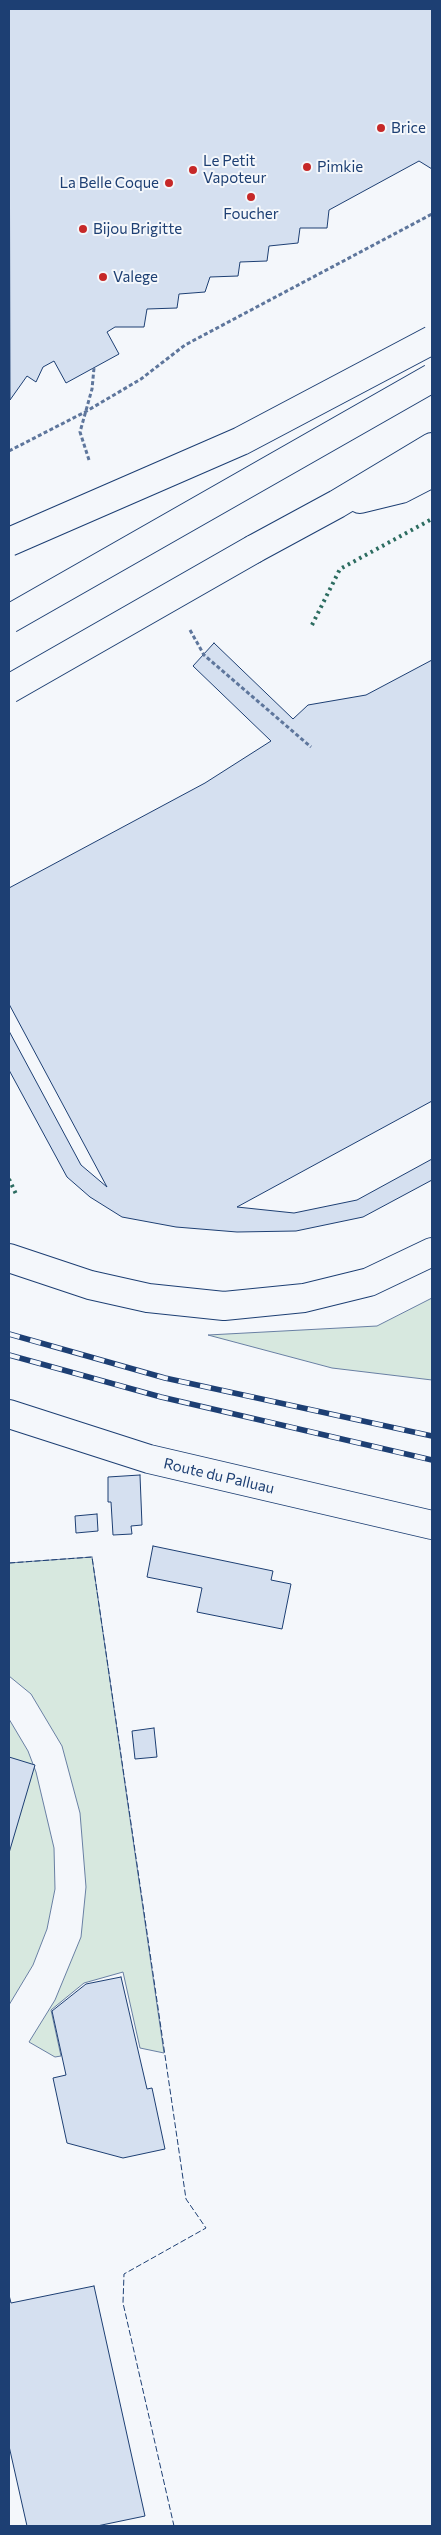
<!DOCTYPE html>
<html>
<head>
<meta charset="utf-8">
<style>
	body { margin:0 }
	#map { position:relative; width:441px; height:2535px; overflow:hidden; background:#f4f7fb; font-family:Commissioner,sans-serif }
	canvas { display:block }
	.frame { position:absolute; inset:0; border:10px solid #1d3f73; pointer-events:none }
</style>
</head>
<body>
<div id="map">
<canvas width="441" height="2535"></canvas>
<div class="frame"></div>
</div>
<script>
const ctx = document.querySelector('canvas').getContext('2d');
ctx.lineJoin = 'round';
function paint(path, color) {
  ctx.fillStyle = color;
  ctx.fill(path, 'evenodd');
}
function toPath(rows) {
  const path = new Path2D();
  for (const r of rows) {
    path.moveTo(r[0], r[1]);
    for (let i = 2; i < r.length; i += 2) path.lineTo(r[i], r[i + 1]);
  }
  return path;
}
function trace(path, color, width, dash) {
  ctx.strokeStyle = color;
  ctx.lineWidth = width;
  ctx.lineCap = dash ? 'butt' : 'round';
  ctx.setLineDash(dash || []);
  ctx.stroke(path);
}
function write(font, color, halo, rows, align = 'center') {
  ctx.font = font + ' Commissioner,sans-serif';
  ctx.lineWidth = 4;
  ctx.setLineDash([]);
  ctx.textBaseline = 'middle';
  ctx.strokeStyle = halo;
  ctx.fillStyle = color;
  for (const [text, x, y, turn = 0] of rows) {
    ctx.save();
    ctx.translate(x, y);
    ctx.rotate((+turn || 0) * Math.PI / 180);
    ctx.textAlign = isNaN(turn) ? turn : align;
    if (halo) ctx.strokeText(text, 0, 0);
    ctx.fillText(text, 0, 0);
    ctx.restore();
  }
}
const green = toPath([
	[432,1298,432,1380,332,1368,208,1335,377,1326,432,1298],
	[92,1557,164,2053,140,2048,123,1972,84,1983,51,2010,61,2056,55,2057,29,2042,55,2000,81,1937,86,1887,80,1813,62,1746,31,1694,9,1676,9,1563,92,1557],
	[9,1719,28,1751,36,1772,54,1848,55,1889,47,1929,33,1965,9,2005,9,1719]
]);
const building = toPath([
	[9,9,432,9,432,169,419,161,329,210,327,228,300,228,298,243,269,246,267,261,240,262,238,276,210,277,205,292,179,294,177,308,147,309,144,327,115,327,107,332,119,354,66,383,54,361,43,367,36,382,27,376,10,400,9,9],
	[214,643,293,719,308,705,366,695,432,660,432,1101,237,1207,294,1213,357,1200,432,1159,432,1180,363,1217,296,1231,237,1232,176,1227,122,1217,90,1197,67,1177,9,1070,9,1031,81,1165,107,1187,9,1004,9,888,205,783,271,741,193,666,214,643],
	[140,1475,142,1525,131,1526,132,1534,113,1535,111,1502,108,1502,108,1477,140,1475],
	[97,1514,98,1531,76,1533,75,1516,97,1514],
	[153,1546,273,1571,271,1580,291,1584,282,1629,197,1612,202,1588,147,1577,153,1546],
	[154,1728,157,1757,135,1759,132,1731,154,1728],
	[9,1757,35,1765,9,1853,9,1757],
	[121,1977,147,2089,152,2088,165,2149,123,2158,67,2143,53,2078,66,2075,52,2011,86,1984,121,1977],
	[94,2286,145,2516,97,2526,27,2526,9,2446,9,2295,11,2303,94,2286]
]);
const path = toPath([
	[9,451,85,412,141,379,185,345,432,214],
	[89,460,80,432,92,389,94,368],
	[190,630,204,655,311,747]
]);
const minor = toPath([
	[9,1258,90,1285,148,1298,224,1306,304,1298,369,1282,432,1252],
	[9,1414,149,1459,432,1525]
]);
const trunk = toPath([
	[360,499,401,489,432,473],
	[254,549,337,504,432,447]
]);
const rail = toPath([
	[9,1334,165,1378,432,1436],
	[9,1355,161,1397,432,1460]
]);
const trunkBridge = toPath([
	[9,542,241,441,432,340],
	[9,619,432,378],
	[9,689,254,549]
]);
const hedge = toPath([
	[312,625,340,569,432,519],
	[9,1179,16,1194]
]);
const fence = toPath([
	[9,1563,92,1557,186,2199,206,2228,124,2274,123,2303,174,2526]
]);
const markers = [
	[381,128,5,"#c62828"],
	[307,167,5,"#c62828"],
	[193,170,5,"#c62828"],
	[169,183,5,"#c62828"],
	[251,197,5,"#c62828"],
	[83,229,5,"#c62828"],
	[103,277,5,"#c62828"]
];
const poiNames = [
	["Brice",391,128],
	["Le Petit",203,161],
	["Vapoteur",203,178],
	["Pimkie",317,167],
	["La Belle Coque",159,183,"right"],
	["Foucher",251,214,"center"],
	["Bijou Brigitte",93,229],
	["Valege",113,277]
];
const streetNames = [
	["Route du Palluau",219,1476,13]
];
paint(green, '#d7e8df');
trace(green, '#687fa3', 1);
paint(building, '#d5e0f0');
trace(building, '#1d3f73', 1);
trace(minor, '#1d3f73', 30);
trace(trunk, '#1d3f73', 30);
trace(path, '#5e769c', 3, [4, 2.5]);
trace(minor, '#f4f7fb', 28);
trace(trunk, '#f4f7fb', 28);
trace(rail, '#1d3f73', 5.5);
trace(rail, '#f4f7fb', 4, [11]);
trace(trunkBridge, '#1d3f73', 30, []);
trace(trunkBridge, '#f4f7fb', 28);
trace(hedge, '#2c6c60', 4, [2.5, 4]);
trace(fence, '#1d3f73', 1, [6, 2.5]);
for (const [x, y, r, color] of markers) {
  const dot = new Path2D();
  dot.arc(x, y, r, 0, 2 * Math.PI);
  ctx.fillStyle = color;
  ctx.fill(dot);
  trace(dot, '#f4f7fb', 2);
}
write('15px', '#1d3f73', '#f4f7fb', poiNames, 'left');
write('15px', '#1d3f73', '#f4f7fb', streetNames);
</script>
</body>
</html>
